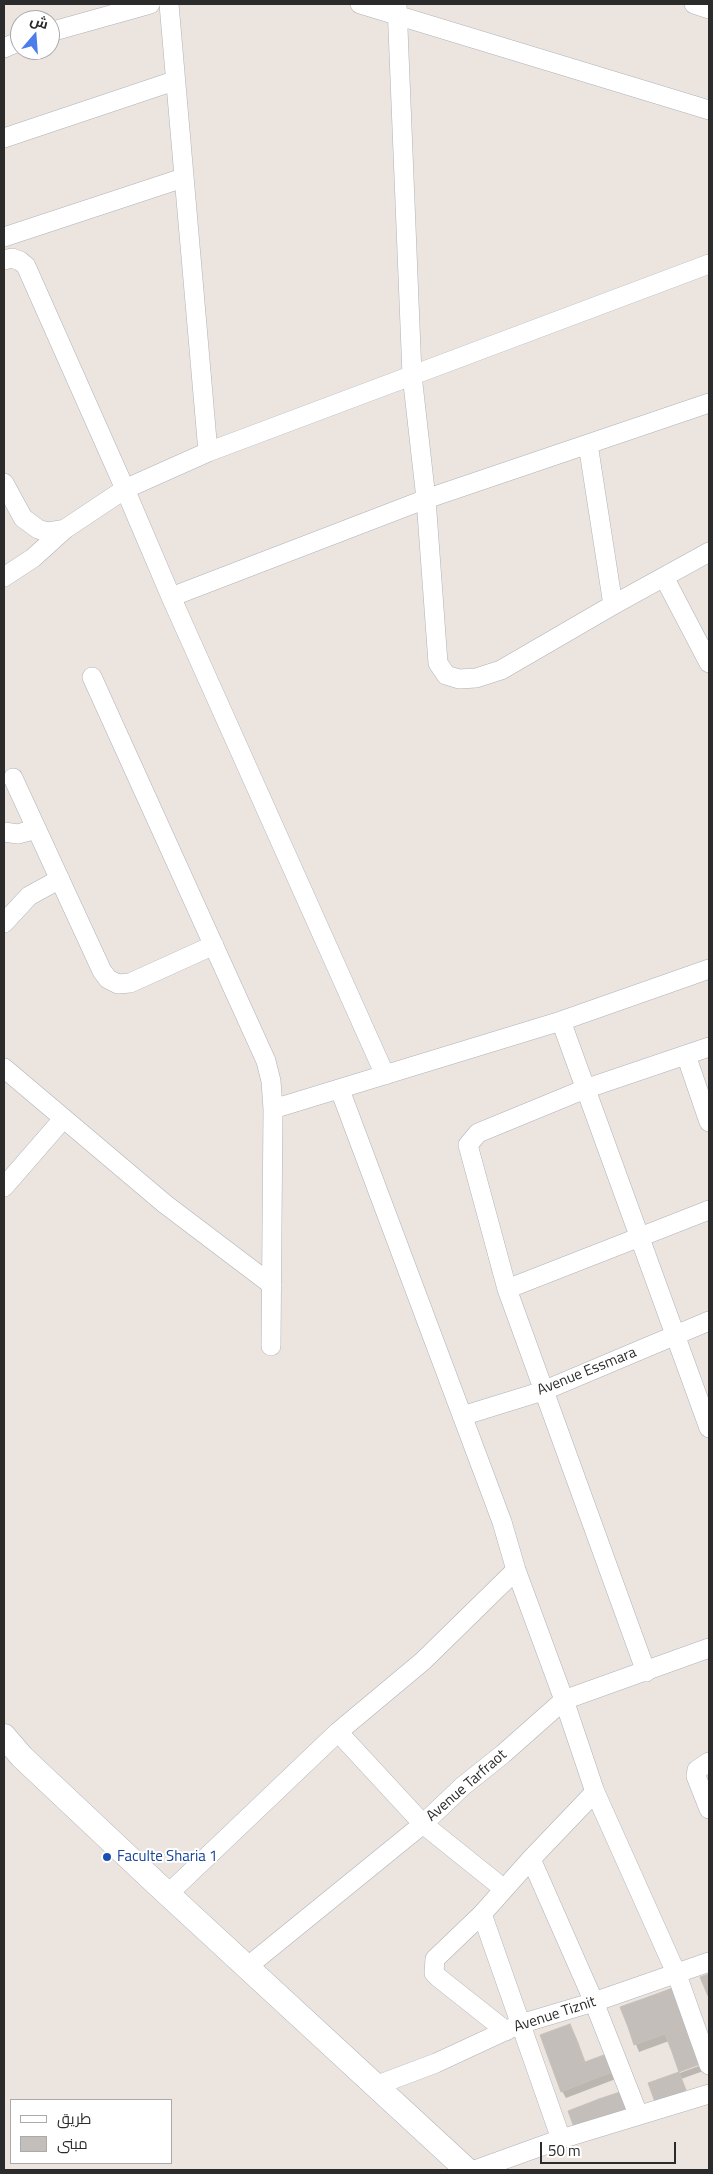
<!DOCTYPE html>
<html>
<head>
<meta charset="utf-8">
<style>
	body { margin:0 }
	#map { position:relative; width:713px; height:2174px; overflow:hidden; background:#ece4de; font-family:"Titillium Web",Cairo,sans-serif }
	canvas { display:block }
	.frame { position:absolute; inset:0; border:5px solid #2b2b2b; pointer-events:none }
	.legend { position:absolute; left:10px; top:2099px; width:162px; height:65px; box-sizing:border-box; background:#fff; border:1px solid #aaa; margin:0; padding:6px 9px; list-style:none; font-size:15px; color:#2b2b2b }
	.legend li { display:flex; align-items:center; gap:10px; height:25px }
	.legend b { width:25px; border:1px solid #aaa }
	.north { position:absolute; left:10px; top:10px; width:50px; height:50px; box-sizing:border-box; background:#fff; border:1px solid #aaa; border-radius:50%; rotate:18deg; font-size:14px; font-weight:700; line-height:20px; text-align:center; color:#2b2b2b }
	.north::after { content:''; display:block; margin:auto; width:18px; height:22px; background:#4c7deb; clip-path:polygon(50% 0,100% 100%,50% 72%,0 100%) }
	.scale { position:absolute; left:540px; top:2142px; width:136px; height:22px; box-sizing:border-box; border:2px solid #2b2b2b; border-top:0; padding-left:6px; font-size:15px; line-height:18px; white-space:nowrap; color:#2b2b2b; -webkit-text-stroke:4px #fff; paint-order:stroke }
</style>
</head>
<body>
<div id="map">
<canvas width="713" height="2174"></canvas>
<div class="frame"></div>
<ul class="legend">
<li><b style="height:6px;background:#fff"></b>طريق</li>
<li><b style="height:14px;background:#c4bebb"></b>مبنى</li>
</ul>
<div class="north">ش</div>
<div class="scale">50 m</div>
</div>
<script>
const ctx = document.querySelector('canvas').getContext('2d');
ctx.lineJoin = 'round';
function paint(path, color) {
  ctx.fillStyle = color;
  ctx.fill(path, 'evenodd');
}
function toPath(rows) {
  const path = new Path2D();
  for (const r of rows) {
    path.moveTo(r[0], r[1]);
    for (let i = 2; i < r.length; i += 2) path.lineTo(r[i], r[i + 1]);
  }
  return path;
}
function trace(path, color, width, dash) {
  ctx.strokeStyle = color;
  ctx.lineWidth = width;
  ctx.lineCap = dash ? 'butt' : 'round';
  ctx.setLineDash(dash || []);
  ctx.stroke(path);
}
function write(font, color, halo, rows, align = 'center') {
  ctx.font = font + ' "Titillium Web",sans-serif';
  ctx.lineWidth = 4;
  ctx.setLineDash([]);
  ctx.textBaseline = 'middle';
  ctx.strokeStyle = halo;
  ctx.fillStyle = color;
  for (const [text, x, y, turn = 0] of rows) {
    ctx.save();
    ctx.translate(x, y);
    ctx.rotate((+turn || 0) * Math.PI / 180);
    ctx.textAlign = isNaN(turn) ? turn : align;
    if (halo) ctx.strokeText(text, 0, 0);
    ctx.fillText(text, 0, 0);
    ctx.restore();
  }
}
const shadow = toPath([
	[677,1987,669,2041,639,2052,622,2008],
	[570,2025,585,2063,611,2054,621,2077,566,2098,562,2091],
	[707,2063,709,2069,681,2079,689,2097,660,2108,650,2084]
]);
const building = toPath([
	[709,1974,709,1996,708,1996,700,1977,709,1974],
	[678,1986,685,2005,658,2015,651,1996,678,1986],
	[651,1996,658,2015,628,2027,620,2007,651,1996],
	[685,2005,692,2024,665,2034,658,2015,685,2005],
	[658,2015,665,2034,634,2045,628,2027,658,2015],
	[570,2024,578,2043,547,2054,540,2035,570,2024],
	[692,2024,699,2042,672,2052,665,2034,692,2024],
	[699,2042,706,2062,679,2072,672,2052,699,2042],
	[578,2043,585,2062,554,2073,547,2054,578,2043],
	[612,2052,619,2070,591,2080,585,2062,612,2052],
	[585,2062,591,2080,561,2092,554,2073,585,2062],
	[679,2072,686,2090,655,2102,648,2083,679,2072],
	[626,2090,633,2108,605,2118,599,2099,626,2090],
	[599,2099,605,2118,575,2130,568,2111,599,2099]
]);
const minor = toPath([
	[169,4,208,452],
	[360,4,709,110],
	[397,4,412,375,426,499,438,663,446,675,459,679,476,678,501,670,613,605,709,552],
	[694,4,709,9],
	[50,32,150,4],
	[4,48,20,41],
	[4,138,174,81],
	[4,237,183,178],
	[4,260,12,258,20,261,26,266,125,489,65,529,47,532,38,529,23,518,4,483],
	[588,444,613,605],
	[4,577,33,558,65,529],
	[664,577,709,663],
	[171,597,426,499,709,403],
	[92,677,266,1061,271,1081,273,1109,271,1346],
	[13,778,102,971,108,979,118,984,130,983,214,945],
	[4,832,18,834,36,829],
	[4,923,29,896,60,879],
	[561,1021,709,1428],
	[686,1055,709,1122],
	[4,1068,165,1204,272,1285],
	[385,1075,171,597,125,489,208,452,709,264],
	[340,1090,502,1522,516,1570,564,1700,595,1792,677,1975,709,2065],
	[273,1109,561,1021,709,969],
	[4,1187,63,1119],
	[507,1289,709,1210],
	[462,1416,543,1391,709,1321],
	[646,1672,507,1289,468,1145,478,1133,585,1089,709,1047],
	[338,1732,423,1824,504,1889],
	[709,1762,697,1770,696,1776,709,1809],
	[531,1859,594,2002,638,2114],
	[168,1894,338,1732,423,1661,516,1570],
	[482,1914,561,2139],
	[247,1967,423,1824,463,1786,503,1754,564,1700,709,1648],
	[506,2031,439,1978,434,1973,435,1959,482,1914,531,1859,595,1792],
	[375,2086,436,2063,520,2024,594,2002,709,1962],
	[475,2170,561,2139,709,2094]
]);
const tertiary = toPath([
	[4,1736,22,1757,158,1885,467,2170]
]);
const markers = [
	[107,1857,5,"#1a4fb4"]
];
const streetNames = [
	["Avenue Essmara",587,1372,-22],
	["Avenue Tarfraot",467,1786,-41],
	["Avenue Tiznit",555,2015,-18]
];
const transitNames = [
	["Faculte Sharia 1",117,1857]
];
paint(shadow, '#0003');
paint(building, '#c4bebb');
trace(building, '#c7c0b8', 1);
trace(minor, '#afb2ba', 20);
trace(tertiary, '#afb2ba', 25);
trace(minor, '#fff', 19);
trace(tertiary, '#fff', 24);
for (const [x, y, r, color] of markers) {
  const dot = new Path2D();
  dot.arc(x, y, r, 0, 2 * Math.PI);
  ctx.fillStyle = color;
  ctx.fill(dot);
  trace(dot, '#fff', 2);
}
write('15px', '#2b2b2b', '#fff', streetNames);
write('15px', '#164399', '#fff', transitNames, 'left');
</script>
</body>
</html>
